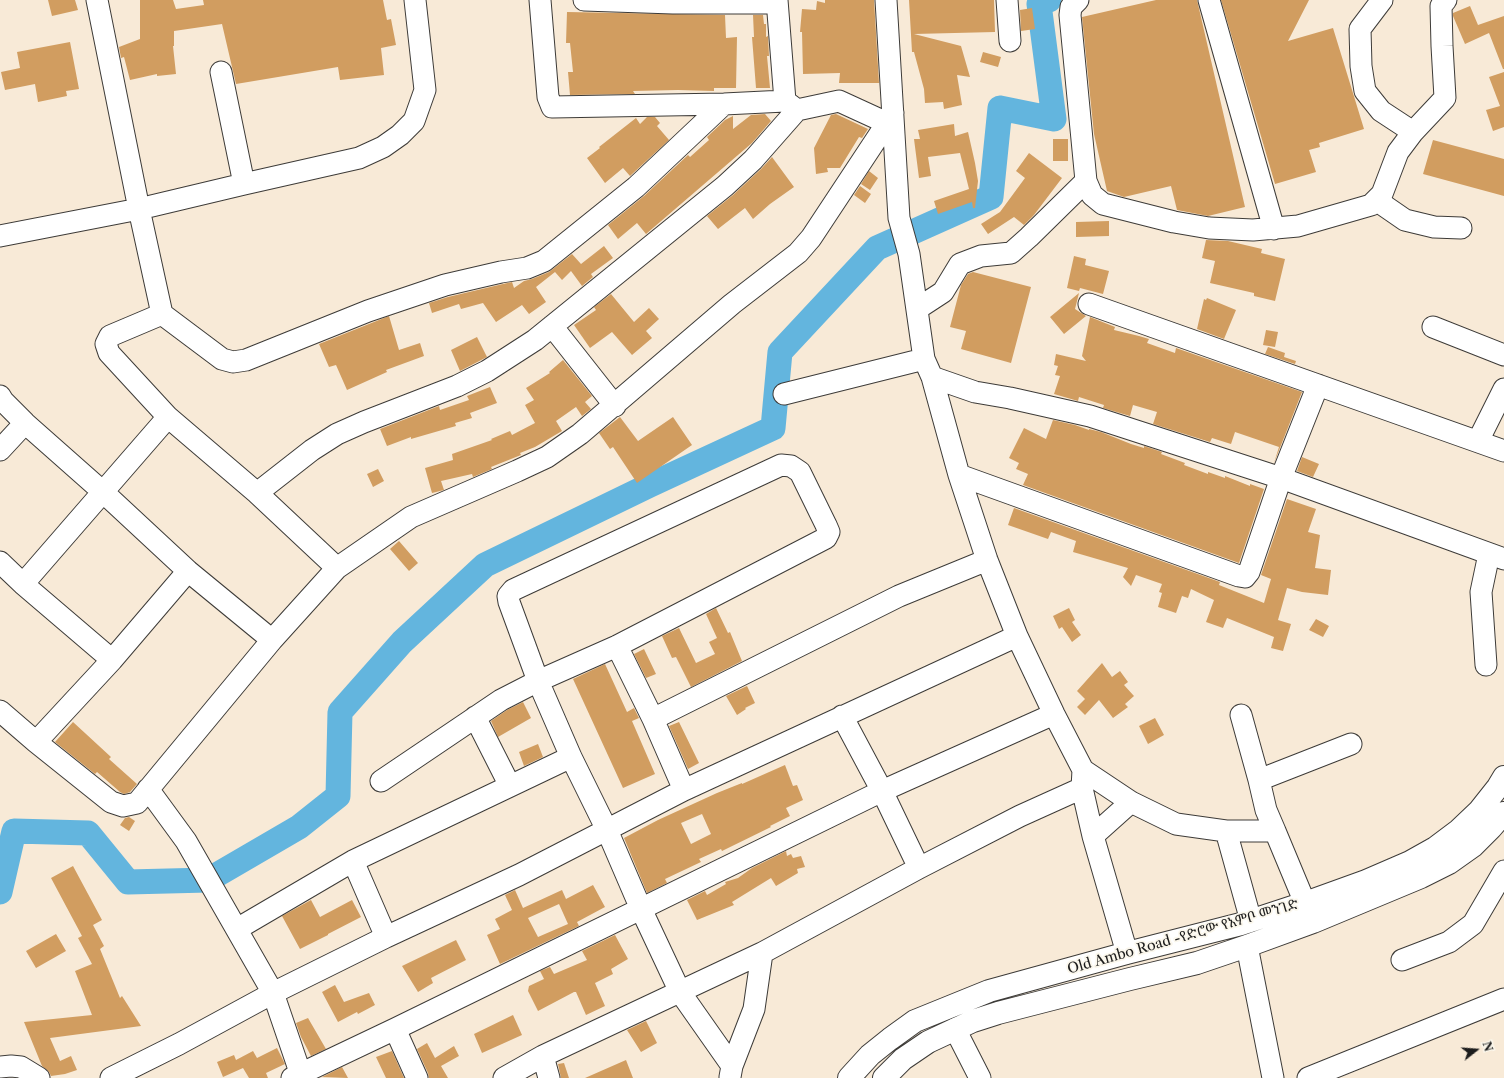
<!DOCTYPE html>
<html>
<head>
<meta charset="utf-8">
<style>
	body { margin:0 }
	#map { position:relative; width:1504px; height:1078px; overflow:hidden; background:#f8ead7; font-family:"Libre Caslon Text",serif }
	canvas { display:block }
	.north { position:absolute; left:1456px; top:1030px; width:40px; height:40px; -webkit-text-stroke:3px #fbf7ec; paint-order:stroke; rotate:73deg; font-size:11px; font-weight:700; line-height:16px; text-align:center; color:#1c1c1c }
	.north::after { content:''; display:block; margin:auto; width:14px; height:18px; background:#1c1c1c; clip-path:polygon(50% 0,100% 100%,50% 72%,0 100%) }
</style>
</head>
<body>
<div id="map">
<canvas width="1504" height="1078"></canvas>
<div class="north">N</div>
</div>
<script>
const ctx = document.querySelector('canvas').getContext('2d');
ctx.lineJoin = 'round';
function toPath(rows) {
  const path = new Path2D();
  for (const r of rows) {
    path.moveTo(r[0], r[1]);
    for (let i = 2; i < r.length; i += 2) path.lineTo(r[i], r[i + 1]);
  }
  return path;
}
function trace(path, color, width, dash) {
  ctx.strokeStyle = color;
  ctx.lineWidth = width;
  ctx.lineCap = dash ? 'butt' : 'round';
  ctx.setLineDash(dash || []);
  ctx.stroke(path);
}
function paint(path, color) {
  ctx.fillStyle = color;
  ctx.fill(path, 'evenodd');
}
function write(font, color, halo, rows, align = 'center') {
  ctx.font = font + ' "Libre Caslon Text","Noto Serif Ethiopic",serif';
  ctx.lineWidth = 3.5;
  ctx.setLineDash([]);
  ctx.textBaseline = 'middle';
  ctx.strokeStyle = halo;
  ctx.fillStyle = color;
  for (const [text, x, y, turn = 0] of rows) {
    ctx.save();
    ctx.translate(x, y);
    ctx.rotate((+turn || 0) * Math.PI / 180);
    ctx.textAlign = isNaN(turn) ? turn : align;
    if (halo) ctx.strokeText(text, 0, 0);
    ctx.fillText(text, 0, 0);
    ctx.restore();
  }
}
const river = toPath([
	[0,892,14,831,88,833,128,882,208,880,299,827,338,796,340,712,402,642,485,565,650,485,773,428,780,352,877,248,991,197,1000,108,1054,119,1039,4,1049,0]
]);
const building = toPath([
	[48,0,75,0,78,10,52,16],
	[140,0,173,0,176,9,204,5,203,0,383,0,387,20,391,19,396,45,381,48,384,75,340,80,338,67,236,84,222,24,174,31,174,46,173,46,176,74,157,76,157,74,130,80,124,57,121,58,119,47,140,39],
	[825,0,874,0,879,83,839,83,840,73,803,74,802,32,800,32,802,9,816,10,817,1,825,3],
	[909,0,994,0,995,32,914,34,961,46,970,77,957,75,962,105,944,109,943,102,925,103,924,89,914,52,912,52],
	[1156,0,1197,0,1245,207,1208,216,1177,210,1171,186,1124,197,1107,191,1094,134,1082,17],
	[1221,0,1309,0,1288,41,1333,28,1364,129,1319,143,1320,147,1309,150,1316,172,1275,184],
	[1470,6,1478,25,1504,16,1504,69,1503,69,1489,33,1465,44,1453,16,1453,13],
	[1032,8,1035,29,1021,31,1020,10],
	[567,12,725,15,726,38,737,37,736,88,714,88,714,91,678,90,633,91,635,94,570,95,568,72,573,72,570,43,566,43],
	[753,15,763,15,764,24,766,24,766,37,768,36,769,56,767,56,770,88,756,88,752,37,754,37],
	[70,42,79,89,66,91,67,96,38,102,35,84,5,90,1,72,20,68,17,52],
	[983,52,1001,57,998,67,980,62],
	[1504,72,1504,127,1493,131,1486,110,1500,106,1489,77],
	[765,114,771,121,752,143,646,234,637,223,618,239,608,225,644,196,688,155,690,157,709,140,707,137,725,120,733,116,733,129,751,115],
	[836,114,868,129,862,138,859,137,840,168,827,168,828,172,816,174,814,148,831,115],
	[647,117,655,117,660,123,657,126,669,140,630,176,623,168,605,183,587,158,600,148,599,147,636,118,640,124],
	[954,124,955,136,968,132,975,163,978,181,975,208,973,208,972,202,938,214,934,201,969,189,960,153,928,157,931,176,919,178,914,139,920,139,918,130],
	[1053,139,1068,139,1068,161,1053,161],
	[1433,140,1504,159,1504,196,1423,174],
	[1029,153,1062,178,1034,215,1024,225,1014,217,988,234,981,224,1000,212,1025,178,1016,171],
	[772,157,794,187,770,204,753,219,745,208,718,229,707,216,733,195,761,169],
	[869,171,878,178,870,190,861,184],
	[860,186,871,194,865,203,854,195],
	[1109,221,1109,236,1076,237,1076,222],
	[1206,240,1228,241,1262,249,1261,253,1285,259,1275,301,1254,296,1254,293,1210,283,1215,261,1202,258],
	[604,246,613,258,591,274,593,277,582,286,571,271,562,280,555,272,536,287,546,302,529,314,522,305,496,322,483,303,461,309,459,304,432,313,429,303,448,297,503,284,512,282,514,288,524,281,532,279,549,272,572,254,581,264],
	[1074,256,1086,259,1085,265,1109,271,1103,294,1080,288,1079,291,1067,288],
	[973,272,1031,287,1011,363,961,349,966,331,950,327,961,285,968,274],
	[1079,293,1075,309,1086,316,1064,334,1050,317],
	[611,294,634,322,649,308,659,319,646,331,652,338,632,355,612,332,590,348,574,325,596,310,594,307],
	[1207,298,1236,310,1224,339,1197,329,1204,299,1206,300],
	[389,316,399,350,420,343,424,356,386,370,387,372,347,390,336,365,329,367,319,344],
	[1090,317,1115,327,1114,330,1139,336,1149,339,1147,343,1175,353,1176,348,1302,392,1274,463,1279,447,1235,432,1231,444,1212,438,1210,442,1153,424,1157,412,1133,405,1130,416,1103,408,1104,405,1079,397,1078,401,1054,394,1060,376,1055,375,1058,366,1054,365,1056,354,1086,361,1082,356],
	[1266,330,1278,332,1275,347,1263,345],
	[477,337,487,357,460,371,451,350],
	[1268,347,1285,353,1284,357,1296,361,1295,364,1265,354],
	[563,360,592,396,585,402,591,409,582,416,576,407,556,421,562,431,535,447,520,453,521,455,491,467,492,469,473,477,472,474,441,481,444,490,432,493,425,468,453,460,452,454,492,440,491,439,510,431,512,435,535,423,525,405,534,400,526,388,550,373,549,372],
	[490,387,497,403,470,413,472,418,455,423,456,426,411,439,411,437,387,446,380,429,439,406,440,410,469,400,467,396],
	[620,417,638,441,673,417,692,445,637,483,613,447,610,449,599,433],
	[1053,420,1075,425,1089,430,1089,429,1101,432,1131,444,1144,448,1144,446,1162,452,1161,454,1185,463,1184,465,1208,474,1208,472,1225,478,1225,476,1250,486,1250,484,1264,489,1239,563,1023,485,1028,474,1016,469,1019,463,1009,458,1024,428,1046,439],
	[1302,457,1319,464,1313,477,1297,471],
	[378,469,384,481,373,487,367,474],
	[1287,499,1316,509,1308,532,1320,535,1315,568,1331,570,1328,595,1302,592,1287,588,1278,620,1291,624,1283,651,1271,648,1274,637,1227,618,1223,628,1206,622,1214,600,1191,589,1188,598,1182,596,1176,613,1158,607,1162,593,1159,592,1162,584,1136,575,1131,586,1123,577,1128,568,1073,552,1076,541,1051,532,1048,539,1008,525,1014,508,1220,582,1219,585,1264,603,1271,579,1261,575],
	[399,541,418,563,409,571,390,549],
	[716,608,728,633,730,632,742,661,691,687,676,657,672,658,662,636,679,628,696,663,715,654,709,642,717,638,706,614],
	[1069,608,1075,620,1072,622,1081,635,1072,642,1062,627,1059,629,1053,616],
	[1316,619,1329,626,1323,637,1309,630],
	[644,649,656,674,646,678,634,654],
	[1102,663,1112,677,1120,671,1128,682,1124,685,1134,696,1125,704,1128,707,1113,718,1099,700,1085,715,1077,707,1085,699,1077,691],
	[605,664,627,712,634,708,639,718,632,721,655,774,623,788,573,679],
	[747,686,755,703,745,708,746,709,737,715,726,696],
	[523,702,531,718,498,737,491,721,507,710],
	[1155,718,1164,735,1148,744,1139,726],
	[73,722,111,757,109,759,137,784,130,792,124,794,120,792,97,772,95,774,55,742],
	[679,722,699,763,688,769,669,726],
	[538,744,543,757,524,766,519,752],
	[785,765,793,786,797,785,803,800,786,808,790,816,770,826,771,827,722,851,721,849,699,859,701,862,665,879,667,883,647,893,624,838,658,820,717,793,742,783,742,784],
	[702,814,711,834,691,844,681,823],
	[129,817,135,821,129,831,120,825,125,818],
	[786,851,787,856,791,854,793,858,801,856,805,867,797,869,798,873,776,886,771,878,732,902,734,905,697,920,687,900,705,891,707,895,726,884,725,882,738,878,752,868],
	[73,866,102,920,93,925,104,946,100,949,120,998,122,996,141,1026,50,1038,60,1061,71,1056,77,1070,65,1074,51,1076,49,1072,42,1066,24,1022,92,1015,75,971,92,964,78,938,82,936,51,878],
	[593,885,605,907,577,922,579,926,500,964,487,935,500,929,495,919,512,910,505,895,515,890,523,908,562,890,566,899],
	[559,904,568,924,538,937,528,918],
	[311,900,320,917,352,900,361,917,328,934,328,935,300,949,282,916],
	[56,934,66,951,36,968,26,951],
	[615,935,628,959,611,969,613,974,595,983,605,1006,586,1015,576,992,574,992,538,1011,528,991,529,986,544,979,540,971,550,967,554,974,587,960,582,951],
	[456,940,466,960,431,978,433,983,418,992,402,966],
	[335,985,344,1002,369,993,375,1005,358,1014,357,1012,338,1022,322,992],
	[513,1015,522,1035,482,1053,474,1034],
	[308,1018,326,1049,311,1056,301,1037,296,1023],
	[646,1021,657,1043,641,1052,627,1030],
	[427,1043,435,1058,454,1046,459,1056,441,1066,448,1078,429,1078,428,1073,417,1049],
	[277,1048,285,1064,266,1073,268,1078,249,1078,243,1068,223,1077,217,1062,234,1055,236,1060,253,1051,257,1058],
	[392,1051,404,1078,386,1078,376,1057],
	[626,1060,633,1078,585,1078],
	[564,1063,569,1078,561,1078,558,1064],
	[342,1067,348,1078,322,1077]
]);
const minor = toPath([
	[97,0,139,209,162,314],
	[540,0,548,97,552,107,724,104,785,101,797,110,839,101,887,123,893,113],
	[584,0,673,3,777,3],
	[777,0,785,101],
	[886,0,899,218,909,254,924,359,932,377,959,475,1239,576,1245,577,1249,572,1281,478,1318,385],
	[1007,0,1010,41],
	[1078,0,1071,7,1070,15,1086,181,1092,195,1103,204,1174,222,1209,228,1253,230,1298,226,1371,205,1382,194,1398,152,1413,132,1445,98,1442,46,1441,6,1446,0],
	[1209,0,1274,229],
	[1382,0,1360,29,1361,66,1365,91,1381,111,1413,132],
	[221,72,244,184],
	[1376,200,1405,220,1434,227,1461,228],
	[0,236,139,209,244,184,359,158,383,147,400,135,414,121,425,90,415,0],
	[1089,304,1504,451],
	[917,309,943,292,960,264,981,256,1011,253,1029,237,1086,181],
	[552,326,615,406],
	[1433,327,1504,355],
	[932,377,975,392,1010,398,1090,416,1281,478,1504,559],
	[784,394,924,359],
	[0,396,3,401,25,423,103,492,188,571,272,640],
	[1478,441,1504,389],
	[0,450,25,423],
	[959,475,987,560,1017,636,1054,714,1083,770,1082,788,1093,836,1127,953],
	[257,493,312,450,337,434,364,422,457,386,487,371,535,340,725,186,753,160,797,110],
	[0,562,23,584,112,660],
	[337,568,257,493,168,417,109,353,106,344,110,336,162,314,222,359,233,362,246,360,368,311,445,285,501,272,527,268,544,261,636,187,724,104],
	[23,584,168,417],
	[617,646,653,719,899,596,987,560],
	[1486,665,1481,592,1489,554],
	[0,711,36,742,111,802,123,806,137,803,272,640,337,568,411,517,517,471,547,457,580,434,732,304,798,253,811,238,887,123],
	[842,716,882,791,919,868],
	[475,717,510,786],
	[653,719,684,790],
	[36,742,112,660,188,571],
	[1083,770,1131,802,1176,824,1226,831,1275,831,1266,810,1259,780,1241,715],
	[1259,780,1351,744],
	[381,781,501,700,538,681,617,646,826,538,829,532,826,525,800,472,791,466,781,465,513,590,508,596,509,602,538,681,571,757,607,830,641,909,680,992,732,1066],
	[148,789,186,841,273,993,302,1078],
	[1226,831,1251,921],
	[1275,831,1305,903],
	[1093,836,1131,802],
	[353,861,386,937],
	[237,929,353,861,571,757],
	[1247,946,1273,1078],
	[1402,960,1449,942,1473,924,1504,871],
	[395,1029,417,1078],
	[955,1029,980,1078],
	[543,1056,549,1078],
	[0,1067,11,1066,21,1067,39,1078],
	[730,1077,732,1066,754,1009,762,953],
	[111,1078,179,1044,273,993,386,937,519,875,684,790,1017,636],
	[292,1078,395,1029,882,791,1054,714],
	[504,1078,543,1056,762,953,919,868,1020,816,1082,788],
	[1308,1078,1504,999]
]);
const major = toPath([
	[849,1078,870,1055,890,1039,915,1021,989,991,1127,953,1241,924,1305,903,1366,881,1410,862,1435,848,1459,830,1479,811,1498,787,1504,777],
	[884,1078,903,1059,928,1042,973,1021,998,1013,1130,979,1197,963,1247,946,1313,922,1421,877,1449,863,1473,846,1491,828,1504,813]
]);
const streetNames = [
	["Old Ambo Road -የድሮው የአምቦ መንገድ",1183,937,-16]
];
trace(river, '#63b5de', 25);
paint(building, '#d19d60');
trace(minor, '#3d3b38', 23);
trace(major, '#3d3b38', 24);
trace(minor, '#fff', 21);
trace(major, '#fff', 22);
write('14px', '#1c1c1c', '#fbf7ec', streetNames);
</script>
</body>
</html>
